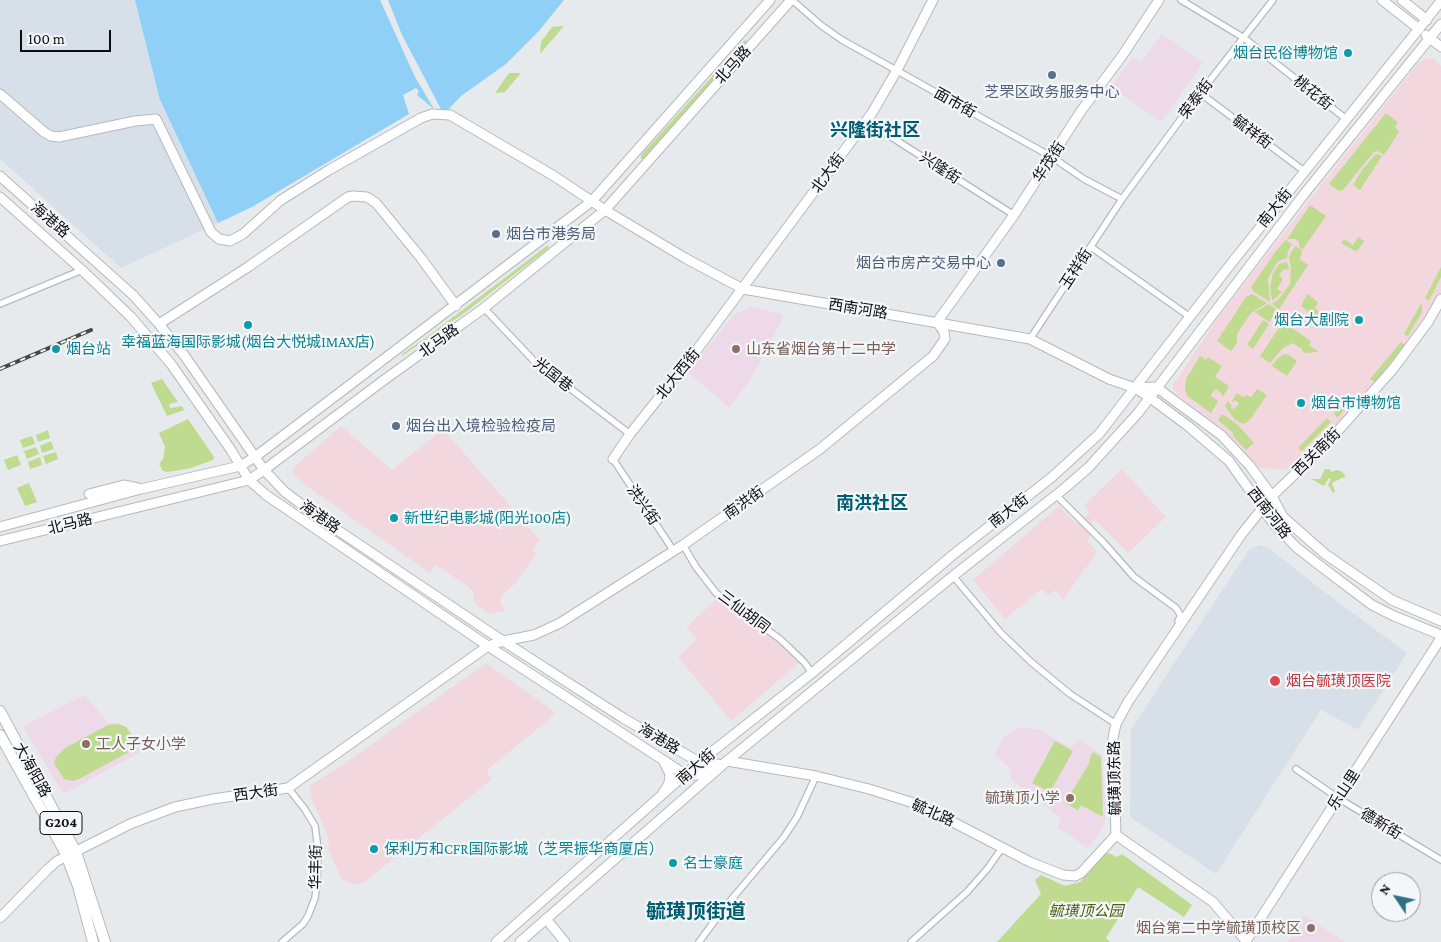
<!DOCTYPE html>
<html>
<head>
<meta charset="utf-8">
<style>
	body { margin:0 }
	#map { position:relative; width:1441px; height:942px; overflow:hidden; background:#e7eaed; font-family:"Crimson Pro",serif }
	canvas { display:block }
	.north { position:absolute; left:1371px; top:872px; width:50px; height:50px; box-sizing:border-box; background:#f4f7fa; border:1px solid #989a9c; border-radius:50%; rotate:304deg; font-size:14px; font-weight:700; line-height:20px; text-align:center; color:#0d0e0f }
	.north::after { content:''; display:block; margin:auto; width:18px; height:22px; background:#2c7081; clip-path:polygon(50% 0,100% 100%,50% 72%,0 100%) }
	.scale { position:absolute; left:20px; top:30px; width:91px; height:22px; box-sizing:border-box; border:2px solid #0d0e0f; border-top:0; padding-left:6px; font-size:15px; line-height:18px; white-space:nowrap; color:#0d0e0f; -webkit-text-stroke:4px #f4f7fa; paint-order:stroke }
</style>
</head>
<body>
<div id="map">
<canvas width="1441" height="942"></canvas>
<div class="north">N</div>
<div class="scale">100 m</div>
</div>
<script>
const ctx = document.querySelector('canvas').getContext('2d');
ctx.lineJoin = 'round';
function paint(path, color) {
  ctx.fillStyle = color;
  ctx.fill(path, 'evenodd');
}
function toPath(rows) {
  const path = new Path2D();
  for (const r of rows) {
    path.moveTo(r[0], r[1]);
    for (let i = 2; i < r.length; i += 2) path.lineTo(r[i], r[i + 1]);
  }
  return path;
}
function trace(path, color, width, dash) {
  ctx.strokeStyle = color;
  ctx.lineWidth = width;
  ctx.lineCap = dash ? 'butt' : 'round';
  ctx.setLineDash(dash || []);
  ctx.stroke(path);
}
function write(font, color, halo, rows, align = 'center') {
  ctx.font = font + ' "Crimson Pro","Noto Sans SC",serif';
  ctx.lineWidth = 4.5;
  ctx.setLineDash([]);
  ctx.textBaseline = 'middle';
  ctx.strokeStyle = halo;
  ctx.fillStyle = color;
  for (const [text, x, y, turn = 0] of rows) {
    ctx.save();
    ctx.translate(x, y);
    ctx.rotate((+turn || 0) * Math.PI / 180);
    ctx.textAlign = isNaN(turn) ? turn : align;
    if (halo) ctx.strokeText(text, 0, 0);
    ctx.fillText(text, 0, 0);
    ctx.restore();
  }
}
const commercial = toPath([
	[1428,58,1433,58,1441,66,1441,293,1429,315,1398,359,1357,404,1304,456,1286,470,1259,468,1224,430,1177,394,1173,390,1173,385,1220,315,1296,217,1419,62],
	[341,426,392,470,443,429,540,540,532,551,536,554,514,585,504,593,500,602,505,611,489,614,475,604,473,592,470,588,436,565,430,573,309,488,296,477,293,473,295,466],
	[1122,469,1166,517,1128,553,1095,520,1086,530,1090,535,1088,541,1097,552,1063,600,1056,590,1048,595,1042,589,1005,619,973,580,1059,506,1076,524,1090,513,1084,505],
	[718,598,779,641,799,663,731,721,678,657,697,639,686,627],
	[486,663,555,712,551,718,487,770,491,780,366,881,356,885,345,881,341,878,328,849,329,839,312,800,309,786,341,766]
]);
const built = toPath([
	[0,0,135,0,160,100,218,223,121,268,0,159],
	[1259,545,1270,549,1322,590,1407,653,1358,730,1321,710,1216,874,1130,817,1131,729,1248,551]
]);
const education = toPath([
	[1162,34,1203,63,1161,122,1111,87,1133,57,1141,63],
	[751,306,783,315,779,326,749,382,729,407,687,372,734,315],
	[84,695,109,723,119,723,127,727,143,751,63,794,23,726],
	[1020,727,1039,730,1070,747,1080,739,1102,755,1106,817,1104,826,1088,848,1057,827,1061,818,1011,779,1009,767,995,755,1003,737],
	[1304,915,1345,942,1288,942]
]);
const green = toPath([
	[564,26,540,54,541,42,552,27],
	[745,40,747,41,746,43,643,159,641,159,641,155],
	[509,73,521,73,505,92,495,93],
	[1386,113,1398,122,1395,127,1399,132,1384,155,1378,151,1374,152,1343,190,1339,191,1329,184],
	[1378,154,1382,156,1360,190,1353,185,1362,170,1375,155],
	[1310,205,1326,216,1303,249,1299,247,1299,242,1295,239,1287,239],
	[1358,237,1364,241,1358,250,1355,251,1341,243,1344,239,1353,245],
	[1286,240,1292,244,1288,251,1287,258,1279,261,1276,264,1268,279,1270,302,1253,291,1251,287,1276,251],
	[548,245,549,248,463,314,402,356,402,354,427,337],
	[1295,246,1302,250,1300,259,1308,265,1279,309,1272,304,1279,299,1290,284,1291,269,1289,257],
	[1287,262,1289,269,1283,270,1279,275,1283,279,1277,289,1282,292,1272,301,1270,287,1273,273,1279,264],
	[1441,267,1441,277,1429,301,1425,298],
	[1252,294,1267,303,1250,314,1237,334,1237,343,1231,351,1217,341,1246,297],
	[1307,294,1318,302,1315,308,1321,314,1317,319,1301,306],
	[1422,302,1422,312,1408,336,1404,334],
	[1269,304,1278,311,1269,322,1255,312],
	[1263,320,1269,324,1253,349,1247,345],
	[1283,322,1311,341,1309,345,1319,352,1303,353,1302,349,1293,343,1283,348,1270,363,1260,356],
	[1401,342,1405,345,1375,382,1370,379],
	[1284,354,1289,355,1297,361,1287,376,1272,366,1278,358],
	[1200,356,1206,360,1208,357,1222,366,1215,377,1229,386,1223,397,1222,394,1216,389,1212,393,1211,396,1218,401,1211,413,1187,396,1185,388,1186,379],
	[162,379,178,402,169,404,170,408,182,406,184,410,167,416,151,383],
	[1257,389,1267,395,1251,418,1246,423,1243,424,1235,420,1225,406,1228,401,1232,406,1230,408,1234,409,1239,404,1236,400,1234,402,1232,401,1237,393,1243,397,1247,395,1251,397],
	[1348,397,1352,401,1337,418,1334,413],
	[1222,414,1237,424,1254,443,1246,450,1233,436,1233,433,1218,420],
	[1327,418,1331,422,1302,451,1298,448],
	[188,419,214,457,213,460,191,468,168,472,163,471,159,464,163,459,165,447,159,433],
	[48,430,50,438,38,442,36,435],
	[32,436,35,444,23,448,20,440],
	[51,441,54,449,42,453,40,446],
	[36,447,39,454,27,459,24,451],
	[56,452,58,459,46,464,43,456],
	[17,455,21,465,8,470,4,460],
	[40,457,42,465,30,469,28,462],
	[1325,469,1329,469,1332,472,1336,470,1341,471,1346,476,1332,483,1335,491,1333,493,1328,485,1331,479,1329,478,1324,486,1311,479,1320,479],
	[29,483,37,502,25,506,17,488],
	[118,724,126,727,134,738,135,745,131,751,77,780,72,781,64,779,54,763,56,757,65,748,108,725],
	[1055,741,1073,751,1050,792,1032,783],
	[1093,752,1101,757,1103,817,1081,805,1078,810,1065,803,1090,762,1089,760],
	[1106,852,1117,857,1122,854,1192,905,1184,917,1138,887,1106,938,1110,942,997,942,1041,894,1035,880,1041,875,1065,886,1080,882]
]);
const water = toPath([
	[135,0,564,0,538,32,506,64,461,96,446,112,444,113,434,109,417,95,419,91,416,88,403,95,409,114,252,207,218,223,160,100]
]);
const pier = toPath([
	[380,0,388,0,402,35,443,113,434,109,415,77]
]);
const street = toPath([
	[792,0,822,26,842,40,1052,157,1084,179,1122,199],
	[1181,0,1244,38,1346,119],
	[1200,93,1304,171],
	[866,121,1014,215],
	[1091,247,1190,317],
	[0,304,82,270],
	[484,308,534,361,630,434],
	[1030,339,1122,199,1200,93,1273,0],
	[613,459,673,550],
	[1056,495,1104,543,1134,577,1176,608,1181,616,1178,621],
	[683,545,696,567,716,593,780,639,804,662,812,673],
	[953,576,1000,632,1031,662,1070,694,1116,724],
	[1296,769,1338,798,1441,860],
	[282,942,303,924,308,916,315,898,317,882,318,849,315,826,304,808,288,788],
	[699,942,725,907,784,837,797,817,816,776],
	[911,942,967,892,988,868,1002,848]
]);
const secondary = toPath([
	[1382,0,1419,29],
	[1402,0,1427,20],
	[0,94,44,132,51,136,59,137,135,121,156,119,211,232,219,239,230,241,243,234,281,200,329,170,421,118,432,114,450,115,554,176,605,210,685,258,743,289,1030,339,1109,379,1135,388,1149,397,1188,426,1229,461,1273,523,1296,547,1319,565,1372,605,1394,616,1441,635],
	[0,176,133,295,159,324,184,355,264,470,285,492,321,519,500,639,623,718,699,762,708,765,718,764],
	[0,197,82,270,131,317,171,364,231,450,249,480,266,495,488,646,686,775,697,775,708,772,718,766],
	[937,322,1014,215,1081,111,1122,56,1159,0],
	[159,324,248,267,348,197,353,196,367,197,376,203,421,258,456,306],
	[1135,388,1156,387,1221,435,1250,466,1272,496,1283,517,1325,554,1392,600,1441,621],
	[613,459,630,434,696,351,872,113,897,70,933,0],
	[89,494,124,485,138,488],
	[0,527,141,489,240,466,255,457,592,201,770,0],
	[0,541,249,480,264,470,384,380,484,308,605,210,791,0],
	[727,761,816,776,869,789,920,805,1030,862,1063,875,1075,876,1081,873,1116,835],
	[663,793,669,783,670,774,664,762],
	[0,918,48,869,57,861,130,824,175,807,213,799,288,788,488,646,503,641,534,635,560,623,683,545,820,449,933,356,945,339,944,332,937,322],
	[546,919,565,942],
	[1246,941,1441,638],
	[1247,942,1213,902,1116,835,1113,738,1116,724,1128,702,1241,535,1272,496,1328,442,1393,369,1428,322,1441,299]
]);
const primary = toPath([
	[1426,35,1441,47],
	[496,942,699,762,812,673,954,554,1052,477,1099,434,1230,265,1441,1],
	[520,942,727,761,953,576,1065,488,1089,467,1138,413,1305,193,1441,24]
]);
const highway = toPath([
	[0,711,76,852,105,942],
	[0,735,65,852,78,886,93,942]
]);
const rail = toPath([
	[0,369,91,330]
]);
const markers = [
	[1348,53,5,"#0f9aa8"],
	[1052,75,5,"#5c6f8a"],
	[496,234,5,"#5c6f8a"],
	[1001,263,5,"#5c6f8a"],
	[1359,320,5,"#0f9aa8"],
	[248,325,5,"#0f9aa8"],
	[56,349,5,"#0f9aa8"],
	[736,349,5,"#8d6e63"],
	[1301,403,5,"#0f9aa8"],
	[396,426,5,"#5c6f8a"],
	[394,518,5,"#0f9aa8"],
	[1275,681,6,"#e0444e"],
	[86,744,5,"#8d6e63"],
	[1070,798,5,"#8d6e63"],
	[374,849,5,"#0f9aa8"],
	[673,863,5,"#0f9aa8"],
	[1311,928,5,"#8d6e63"]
];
const shields = [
	[61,823,42]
];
const shieldNames = [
	["G204",61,823]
];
const cultureNames = [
	["烟台民俗博物馆",1338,53,"right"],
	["烟台大剧院",1349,320,"right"],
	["幸福蓝海国际影城(烟台大悦城IMAX店)",248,342,"center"],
	["烟台站",66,349],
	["烟台市博物馆",1311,403],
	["新世纪电影城(阳光100店)",404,518],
	["保利万和CFR国际影城（芝罘振华商厦店）",384,849],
	["名士豪庭",683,863]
];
const streetNames = [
	["北马路",733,65,-48],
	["桃花街",1313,93,39],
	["荣泰街",1196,99,-53],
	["面市街",955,103,29],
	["毓祥街",1252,132,37],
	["华茂街",1049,162,-57],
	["兴隆街",940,168,33],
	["北大街",828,173,-54],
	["南大街",1275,208,-52],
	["海港路",50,220,41],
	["玉祥街",1076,269,-57],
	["西南河路",858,309,9],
	["北马路",439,341,-36],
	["北大西街",678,374,-51],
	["光国巷",553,375,38],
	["西关南街",1317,452,-45],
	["南洪街",744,503,-35],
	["洪兴街",643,505,56],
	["南大街",1009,511,-38],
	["西南河路",1269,513,52],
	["海港路",320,517,35],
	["北马路",70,524,-14],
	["三仙胡同",744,612,37],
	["海港路",659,739,31],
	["南大街",696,767,-41],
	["大海阳路",32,770,61],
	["毓璜顶东路",1115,778,-91],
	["乐山里",1344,790,-57],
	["西大街",256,793,-8],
	["毓北路",933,813,24],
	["德新街",1381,824,31],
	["华丰街",316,867,-89]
];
const serviceNames = [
	["芝罘区政务服务中心",1052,92,"center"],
	["烟台市港务局",506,234],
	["烟台市房产交易中心",991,263,"right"],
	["烟台出入境检验检疫局",406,426]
];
const educationNames = [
	["山东省烟台第十二中学",746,349],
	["工人子女小学",96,744],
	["毓璜顶小学",1060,798,"right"],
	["烟台第二中学毓璜顶校区",1301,928,"right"]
];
const healthNames = [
	["烟台毓璜顶医院",1286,681]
];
const parkNames = [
	["毓璜顶公园",1086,911]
];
const quarterNames = [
	["兴隆街社区",875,130],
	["南洪社区",872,503]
];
const districtNames = [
	["毓璜顶街道",696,912]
];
paint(commercial, '#f2d8de');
paint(built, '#d7e0e8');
paint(education, '#edd9e8');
paint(green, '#bfdb8f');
paint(water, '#90d0f7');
paint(pier, '#e7eaed');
trace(street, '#b6b9bc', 8);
trace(secondary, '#b6b9bc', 11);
trace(primary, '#b6b9bc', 11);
trace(highway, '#b6b9bc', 12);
trace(street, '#fff', 5.5);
trace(secondary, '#fff', 9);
trace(primary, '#fff', 9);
trace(highway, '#fff', 10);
trace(rail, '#464849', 4);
trace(rail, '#f4f7fa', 2, [5.5]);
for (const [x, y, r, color] of markers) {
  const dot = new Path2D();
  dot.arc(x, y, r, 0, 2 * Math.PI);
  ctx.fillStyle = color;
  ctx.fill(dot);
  trace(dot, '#f4f7fa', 2);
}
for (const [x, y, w] of shields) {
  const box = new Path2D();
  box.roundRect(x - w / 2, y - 11.5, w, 23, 4);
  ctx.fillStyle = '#f4f7fa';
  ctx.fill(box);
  trace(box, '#0d0e0f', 1);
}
write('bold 14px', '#0d0e0f', null, shieldNames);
write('15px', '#0d838f', '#f4f7fa', cultureNames, 'left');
write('15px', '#0d0e0f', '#f4f7fa', streetNames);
write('15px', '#4e5e75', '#f4f7fa', serviceNames, 'left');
write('15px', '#785e54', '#f4f7fa', educationNames, 'left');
write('15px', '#be3a42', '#f4f7fa', healthNames, 'left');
write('italic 15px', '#486009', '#f4f7fa', parkNames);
write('bold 18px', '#005d70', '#f4f7fa', quarterNames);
write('bold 20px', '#005d70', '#f4f7fa', districtNames);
</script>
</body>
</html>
